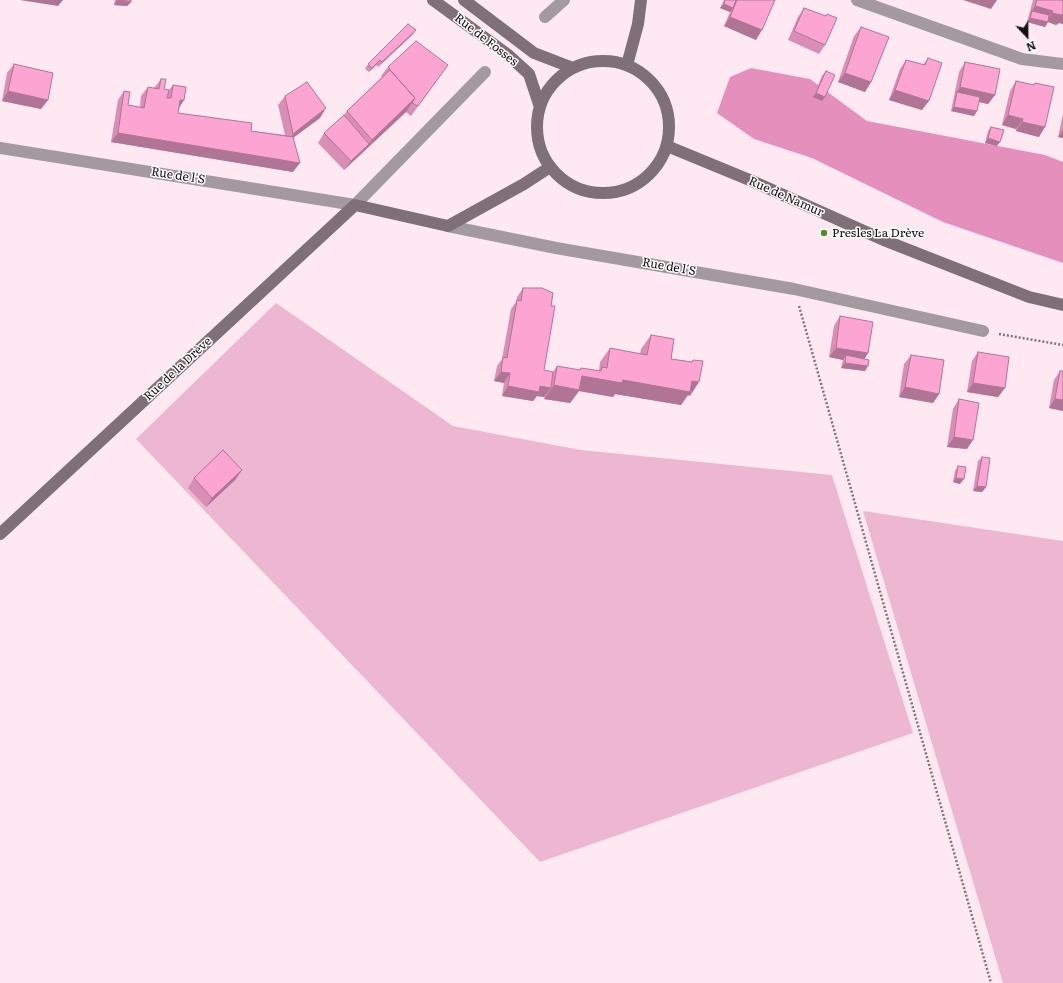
<!DOCTYPE html>
<html>
<head>
<meta charset="utf-8">
<style>
	body { margin:0 }
	#map { position:relative; width:1063px; height:983px; overflow:hidden; background:#fee9f3; font-family:Literata,serif }
	canvas { display:block }
	.north { position:absolute; left:1007px; top:16px; width:40px; height:40px; -webkit-text-stroke:3px #fcfdfc; paint-order:stroke; rotate:158deg; font-size:11px; font-weight:700; line-height:16px; text-align:center; color:#160d11 }
	.north::after { content:''; display:block; margin:auto; width:14px; height:18px; background:#160d11; clip-path:polygon(50% 0,100% 100%,50% 72%,0 100%) }
</style>
</head>
<body>
<div id="map">
<canvas width="1063" height="983"></canvas>
<div class="north">N</div>
</div>
<script>
const ctx = document.querySelector('canvas').getContext('2d');
ctx.lineJoin = 'round';
function paint(path, color) {
  ctx.fillStyle = color;
  ctx.fill(path, 'evenodd');
}
function toPath(rows) {
  const path = new Path2D();
  for (const r of rows) {
    if (r.length === 3) {
      path.moveTo(r[0] + r[2], r[1]);
      path.arc(r[0], r[1], r[2], 0, 2 * Math.PI);
      continue;
    }
    path.moveTo(r[0], r[1]);
    for (let i = 2; i < r.length; i += 2) path.lineTo(r[i], r[i + 1]);
  }
  return path;
}
function trace(path, color, width, dash) {
  ctx.strokeStyle = color;
  ctx.lineWidth = width;
  ctx.lineCap = dash ? 'butt' : 'round';
  ctx.setLineDash(dash || []);
  ctx.stroke(path);
}
function write(font, color, halo, rows, align = 'center') {
  ctx.font = font + ' Literata,serif';
  ctx.lineWidth = 3;
  ctx.setLineDash([]);
  ctx.textBaseline = 'middle';
  ctx.strokeStyle = halo;
  ctx.fillStyle = color;
  for (const [text, x, y, turn = 0] of rows) {
    ctx.save();
    ctx.translate(x, y);
    ctx.rotate((+turn || 0) * Math.PI / 180);
    ctx.textAlign = isNaN(turn) ? turn : align;
    if (halo) ctx.strokeText(text, 0, 0);
    ctx.fillText(text, 0, 0);
    ctx.restore();
  }
}
const green = toPath([
	[276,303,453,426,581,450,832,475,913,733,540,862,136,439],
	[863,511,1063,541,1063,983,1003,983]
]);
const forest = toPath([
	[751,68,810,79,867,121,1045,155,1063,162,1063,263,943,222,812,158,754,139,717,113,730,77]
]);
const path = toPath([
	[799,306,991,983],
	[999,334,1063,345]
]);
const street = toPath([
	[857,0,1022,59,1063,64],
	[545,17,564,0],
	[0,148,355,205,485,72],
	[448,226,556,248,794,289,983,331]
]);
const secondary = toPath([
	[433,0,507,54,529,74,540,107],
	[464,0,534,53,573,68],
	[603,127,66],
	[627,65,638,24,641,0],
	[667,146,752,181,886,241,1029,297,1063,305],
	[0,534,355,205,448,226,524,184,550,167]
]);
const wall = toPath([
	[115,0,131,0,131,2,127,6,114,5],
	[724,0,775,0,756,40,724,26,730,12,720,8],
	[1033,0,1063,0,1063,24,1059,23,1056,25,1048,22,1045,27,1027,22],
	[804,8,825,16,827,14,825,45,819,54,788,40,798,17],
	[861,27,871,82,865,92,838,82,854,36],
	[416,30,412,35,378,67,376,65,369,72,365,69,368,64],
	[928,58,922,110,889,100,900,69,906,60,923,65],
	[965,62,995,95,988,104,979,102,977,111,974,116,951,111,959,72],
	[14,64,48,100,41,109,2,101,7,73],
	[448,65,411,116,406,112,344,170,318,143,324,133,344,115,347,111,382,77,381,76,388,67],
	[826,71,822,101,813,97,822,76],
	[161,79,164,89,168,91,173,85,179,108,178,113,251,131,285,135,278,105,285,96,320,118,293,138,293,172,111,142,118,100,124,91,128,105,140,107,141,96,148,87,154,88],
	[1016,81,1033,85,1035,83,1039,137,1016,131,1016,129,1002,125,1010,91],
	[1063,114,1063,138,1058,137],
	[991,127,997,146,985,143,988,131],
	[523,288,551,306,544,370,553,372,557,366,579,370,581,368,599,371,600,362,610,348,640,354,641,349,651,335,671,359,691,362,693,360,690,396,688,395,681,405,615,394,613,397,579,391,570,403,544,399,545,396,544,397,537,396,533,401,502,396,504,383,494,381,497,366,502,359,511,309,516,302,517,297],
	[840,316,868,353,864,359,868,366,865,371,841,368,843,360,829,357,834,326],
	[978,352,1005,388,998,397,967,392,972,361],
	[911,355,939,394,933,403,899,397,904,364],
	[1060,371,1063,411,1049,408,1054,380],
	[959,399,967,449,947,447,953,409],
	[982,457,986,487,982,492,973,491,978,461],
	[958,466,960,484,953,482,955,471],
	[242,470,235,480,206,507,188,488,194,478]
]);
const shadedWall = toPath([
	[20,0,63,0,58,6],
	[117,0,131,2,127,6,114,5],
	[963,0,997,0,991,9],
	[724,4,733,8,730,12,720,8],
	[1035,6,1053,11,1046,20,1032,11],
	[1052,13,1063,15,1063,24,1059,23,1056,25,1048,22,1045,27,1027,22,1030,18,1046,22],
	[730,17,762,30,756,40,724,26],
	[416,30,412,35,378,67,382,62],
	[380,60,376,65,369,72,372,68],
	[845,73,871,82,865,92,838,82],
	[960,87,995,95,988,104,956,97,957,92],
	[895,90,929,101,922,110,889,100],
	[8,91,48,100,41,109,2,101],
	[816,93,825,97,822,101,813,97],
	[415,98,406,112,344,170,351,161,369,144,372,140],
	[180,100,184,100,178,110],
	[954,107,977,111,974,116,951,111],
	[326,108,320,118,286,143,293,134],
	[1008,115,1023,119,1016,129,1002,125],
	[1022,122,1045,127,1039,137,1016,131],
	[1063,130,1063,138,1058,137],
	[118,133,300,163,293,172,111,142],
	[988,138,1000,142,997,146,985,143],
	[836,348,868,353,862,363,846,355,843,360,829,357],
	[845,363,868,366,865,371,841,368],
	[501,372,510,373,504,383,494,381],
	[582,376,623,380,692,381,699,382,690,396,688,395,681,405,615,394,613,397,579,391,570,403,544,399,554,385],
	[973,383,1005,388,998,397,967,392],
	[508,386,540,386,551,388,544,397,537,396,533,401,502,396],
	[905,387,939,394,933,403,899,397],
	[1055,399,1063,400,1063,411,1049,408],
	[954,437,973,440,967,449,947,447],
	[242,470,235,480,206,507,212,498],
	[956,478,964,479,960,484,953,482],
	[977,486,986,487,982,492,973,491]
]);
const building = toPath([
	[118,0,131,0,131,2,118,0],
	[725,0,736,0,733,8,724,4,725,0],
	[737,0,775,0,762,30,730,17,737,0],
	[1037,0,1063,0,1063,15,1062,15,1052,13,1053,11,1035,6,1037,0],
	[804,8,826,16,827,14,837,18,825,45,794,31,804,8],
	[1032,11,1049,15,1048,22,1030,18,1032,11],
	[408,24,416,30,382,62,380,60,372,68,368,64,408,24],
	[861,27,889,37,871,82,845,73,861,27],
	[416,41,448,65,418,106,412,103,415,98,390,70,390,69,388,67,416,41],
	[928,58,942,63,929,101,895,90,906,60,925,65,928,58],
	[965,62,1000,69,995,95,960,87,965,62],
	[14,64,53,73,48,100,8,91,14,64],
	[390,70,415,98,372,140,347,111,390,70],
	[826,71,835,75,825,97,816,93,826,71],
	[161,79,166,79,164,89,169,90,167,98,171,98,173,85,186,87,184,100,180,100,178,113,252,123,251,131,293,137,300,163,118,133,124,91,130,92,128,105,144,108,148,87,159,89,161,79],
	[1016,81,1034,85,1035,83,1054,87,1045,127,1022,122,1023,119,1008,115,1016,81],
	[307,82,326,108,293,134,285,96,307,82],
	[957,92,980,97,977,111,954,107,957,92],
	[344,115,369,144,351,161,324,133,344,115],
	[991,127,1004,130,1000,142,988,138,991,127],
	[523,288,542,288,553,293,551,306,555,306,544,370,553,372,551,388,540,386,539,392,508,386,510,373,501,372,503,357,507,358,517,300,521,301,523,288],
	[840,316,873,322,868,353,836,348,840,316],
	[651,335,674,339,671,359,692,362,693,360,703,361,699,382,692,381,690,392,623,380,622,383,582,376,579,390,554,385,557,366,580,370,581,368,601,371,602,367,607,368,610,348,647,355,651,335],
	[978,352,1009,357,1005,388,973,383,978,352],
	[846,355,869,360,868,366,845,363,846,355],
	[911,355,944,360,939,394,905,387,911,355],
	[1060,371,1063,371,1063,400,1055,399,1060,371],
	[959,399,979,403,973,440,954,437,959,399],
	[223,450,242,470,212,498,194,478,223,450],
	[982,457,990,458,986,487,977,486,982,457],
	[958,466,966,467,964,479,956,478,958,466]
]);
const markers = [
	[824,233,4,"#4f8e2f"]
];
const streetNames = [
	["Rue de Fosses",486,40,38],
	["Rue de l'S",178,176,9],
	["Rue de Namur",786,197,24],
	["Rue de l'S",669,267,10],
	["Rue de la Drève",178,369,-43]
];
const poiNames = [
	["Presles La Drève",832,233]
];
paint(green, '#edb7d2');
paint(forest, '#e58fbd');
trace(path, '#82737a', 2.5, [2, 2]);
trace(street, '#a4999e', 12);
trace(secondary, '#7f7077', 12);
paint(wall, '#d98eb5');
paint(shadedWall, '#b07494');
paint(building, '#fca5d3');
trace(building, '#b07494', 1);
for (const [x, y, r, color] of markers) {
  const dot = new Path2D();
  dot.arc(x, y, r, 0, 2 * Math.PI);
  ctx.fillStyle = color;
  ctx.fill(dot);
  trace(dot, '#fcfdfc', 1.5);
}
write('12px', '#160d11', '#fcfdfc', streetNames);
write('12px', '#160d11', '#fcfdfc', poiNames, 'left');
</script>
</body>
</html>
